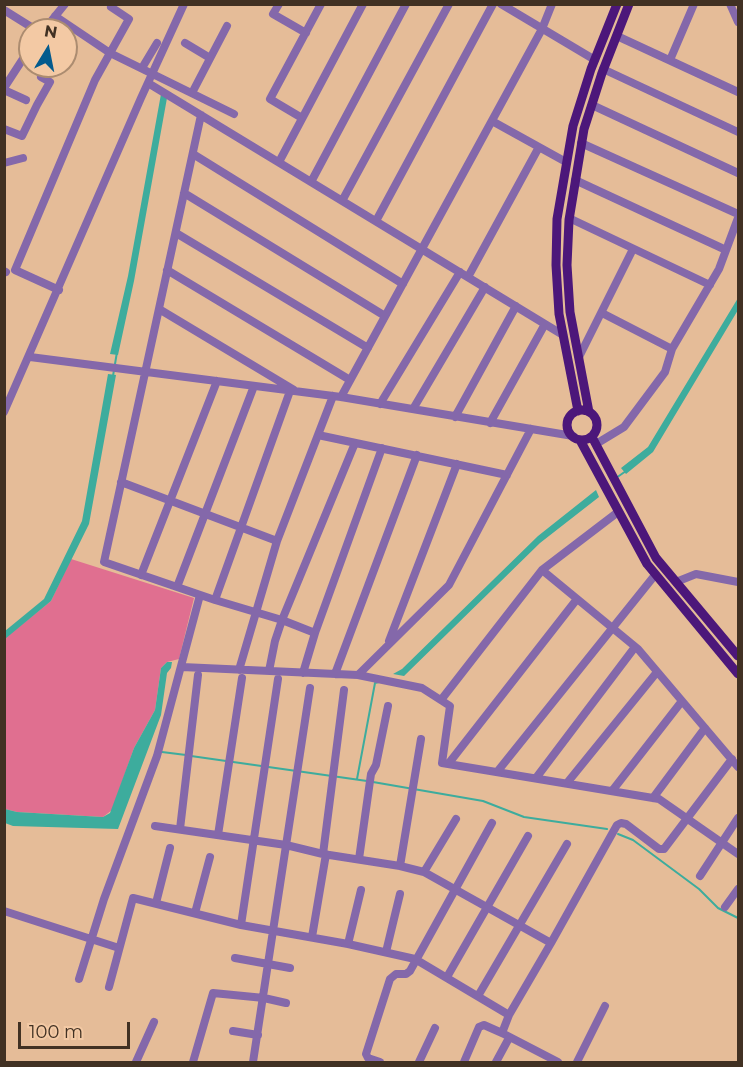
<!DOCTYPE html>
<html>
<head>
<meta charset="utf-8">
<style>
	body { margin:0 }
	#map { position:relative; width:743px; height:1067px; overflow:hidden; background:#e5bc98; font-family:Montserrat,sans-serif }
	canvas { display:block }
	.frame { position:absolute; inset:0; border:6px solid #413123; pointer-events:none }
	.north { position:absolute; left:18px; top:18px; width:60px; height:60px; box-sizing:border-box; background:#f3c9a4; border:2px solid #ac8c70; border-radius:50%; rotate:10deg; font-size:16px; font-weight:700; line-height:24px; text-align:center; color:#413123 }
	.north::after { content:''; display:block; margin:auto; width:21px; height:27px; background:#045b8d; clip-path:polygon(50% 0,100% 100%,50% 72%,0 100%) }
	.scale { position:absolute; left:18px; top:1022px; width:112px; height:27px; box-sizing:border-box; border:3px solid #413123; border-top:0; padding-left:8px; font-size:18px; line-height:21px; white-space:nowrap; color:#413123; -webkit-text-stroke:4px #f3c9a4; paint-order:stroke }
</style>
</head>
<body>
<div id="map">
<canvas width="743" height="1067"></canvas>
<div class="frame"></div>
<div class="north">N</div>
<div class="scale">100 m</div>
</div>
<script>
const ctx = document.querySelector('canvas').getContext('2d');
ctx.lineJoin = 'round';
function paint(path, color) {
  ctx.fillStyle = color;
  ctx.fill(path, 'evenodd');
}
function toPath(rows) {
  const path = new Path2D();
  for (const r of rows) {
    if (r.length === 3) {
      path.moveTo(r[0] + r[2], r[1]);
      path.arc(r[0], r[1], r[2], 0, 2 * Math.PI);
      continue;
    }
    path.moveTo(r[0], r[1]);
    for (let i = 2; i < r.length; i += 2) path.lineTo(r[i], r[i + 1]);
  }
  return path;
}
function trace(path, color, width, dash) {
  ctx.strokeStyle = color;
  ctx.lineWidth = width;
  ctx.lineCap = dash ? 'butt' : 'round';
  ctx.setLineDash(dash || []);
  ctx.stroke(path);
}
const green = toPath([
	[71,559,194,598,179,659,167,662,161,668,155,710,134,748,112,810,103,817,17,812,5,809,4,639,51,601]
]);
const water = toPath([
	[161,94,167,98,134,281,118,355,110,354,128,276],
	[738,298,738,310,653,452,626,474,621,468,648,447],
	[108,374,116,375,89,524,51,601,5,639,5,631,44,599,82,521],
	[596,490,599,497,540,543,404,676,393,674,402,669,538,536],
	[167,662,172,662,171,668,167,673,161,715,118,829,13,826,5,823,5,809,17,812,103,817,110,813,134,748,155,710,161,668]
]);
const stream = toPath([
	[113,376,117,352],
	[616,478,626,471],
	[162,752,186,755],
	[191,756,367,781],
	[357,779,375,683,379,682],
	[373,782,483,801,524,817,607,829],
	[618,834,633,840,699,889,718,908,738,918]
]);
const minor = toPath([
	[279,4,273,14,306,33],
	[501,4,595,60],
	[730,4,738,22],
	[4,10,36,30],
	[55,16,110,53,234,114],
	[44,30,65,4],
	[617,36,738,92],
	[185,43,210,58],
	[670,60,694,4],
	[142,68,157,43],
	[603,69,738,132],
	[148,83,563,335],
	[4,88,30,48],
	[4,90,26,100],
	[192,93,227,26],
	[592,105,738,173],
	[201,115,104,562,215,600,282,620,315,633],
	[302,118,270,99,321,4],
	[492,121,566,162],
	[4,129,22,136,37,105,50,82,41,77],
	[581,143,738,214],
	[193,154,403,284],
	[279,162,363,4],
	[4,163,23,158],
	[575,180,726,250],
	[311,182,406,4],
	[184,193,385,316],
	[342,201,449,4],
	[569,218,710,285],
	[376,221,493,4],
	[176,233,368,348],
	[167,270,350,380],
	[4,271,6,272],
	[468,277,539,147],
	[59,290,15,270,95,80,129,19,111,7],
	[159,309,294,390],
	[602,313,672,349],
	[30,357,341,397,573,436],
	[579,357,633,249],
	[341,397,542,29,552,4],
	[380,404,460,272],
	[413,409,485,287],
	[4,412,141,98,184,4],
	[455,417,516,306],
	[490,423,545,324],
	[318,435,507,475],
	[596,444,624,427,665,372,672,349,719,269,738,218],
	[121,482,277,541],
	[542,570,638,649,738,767],
	[141,575,217,381],
	[676,582,696,574,738,582],
	[177,587,254,386],
	[215,600,290,391],
	[389,641,457,464],
	[182,667,358,675,422,688,450,706,442,763,659,799,738,854],
	[239,670,277,541,333,396],
	[269,671,275,641,282,620,355,443],
	[303,673,315,633,382,448],
	[335,674,417,455],
	[358,675,449,585,531,429],
	[441,700,542,570,618,512],
	[449,763,577,599],
	[497,772,655,575],
	[536,778,635,647],
	[567,783,657,672],
	[612,791,682,701],
	[653,798,705,728],
	[155,826,286,845,323,854,400,866,424,872,551,943,617,825,621,823,626,824,659,849,664,849,732,759],
	[180,829,198,675],
	[218,835,242,678],
	[323,854,344,690],
	[359,859,371,774,376,765,388,706],
	[400,866,421,739],
	[424,872,456,819],
	[700,876,738,818],
	[156,903,170,848],
	[725,907,738,889],
	[4,911,119,948],
	[195,913,210,857],
	[241,925,348,944,415,959,509,1015],
	[312,937,326,854],
	[551,943,509,1015,502,1033,558,1062],
	[348,944,361,890],
	[386,952,400,894],
	[235,958,290,968],
	[447,977,528,836],
	[79,979,104,899,157,756,200,595],
	[109,987,133,898,241,925,278,679],
	[478,996,567,844],
	[233,1031,258,1035],
	[136,1062,154,1022],
	[193,1062,213,993,264,998,286,1003],
	[253,1062,310,688],
	[380,1062,368,1058,366,1054,390,979,396,974,406,974,410,971,492,823],
	[419,1062,435,1028],
	[464,1062,479,1027,484,1025,502,1033],
	[496,1062,509,1038],
	[577,1062,605,1006]
]);
const major = toPath([
	[582,425,15],
	[578,411,559,314,556,265,557,219,573,126,591,69,617,4],
	[589,412,570,312,567,265,569,220,584,129,602,73,629,4],
	[592,437,656,558,738,656],
	[580,440,647,564,738,674]
]);
paint(green, '#e06f90');
paint(water, '#3dac9d');
trace(stream, '#3dac9d', 2);
trace(minor, '#8468aa', 8);
trace(major, '#4c177a', 9);
</script>
</body>
</html>
